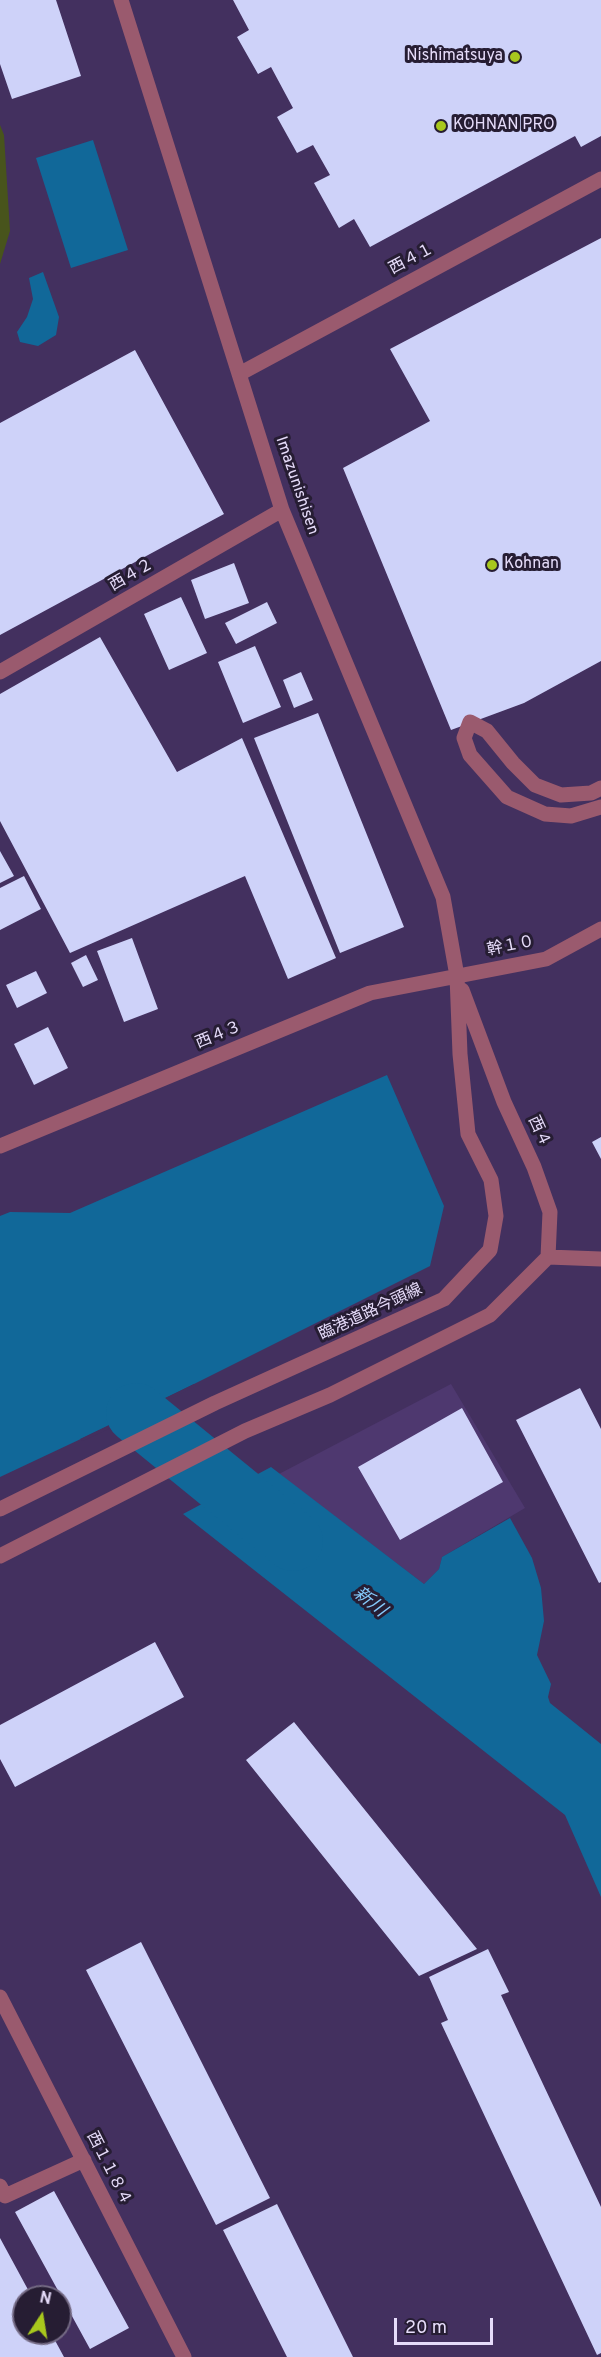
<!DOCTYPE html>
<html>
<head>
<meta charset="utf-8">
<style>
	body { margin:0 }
	#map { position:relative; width:601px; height:2357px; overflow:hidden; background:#43305f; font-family:Overpass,sans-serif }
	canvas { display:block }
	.north { position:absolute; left:12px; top:2285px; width:60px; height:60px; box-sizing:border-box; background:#261d33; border:2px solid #736983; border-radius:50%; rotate:12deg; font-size:16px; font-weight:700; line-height:24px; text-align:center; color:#e6dcfa }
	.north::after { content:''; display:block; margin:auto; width:21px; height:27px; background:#a8c71d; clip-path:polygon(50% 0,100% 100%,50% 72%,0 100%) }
	.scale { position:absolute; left:394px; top:2318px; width:99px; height:27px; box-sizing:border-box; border:3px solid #e6dcfa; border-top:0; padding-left:8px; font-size:18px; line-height:21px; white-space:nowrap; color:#e6dcfa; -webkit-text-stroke:4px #261d33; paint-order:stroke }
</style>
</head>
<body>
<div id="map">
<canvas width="601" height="2357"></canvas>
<div class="north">N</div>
<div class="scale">20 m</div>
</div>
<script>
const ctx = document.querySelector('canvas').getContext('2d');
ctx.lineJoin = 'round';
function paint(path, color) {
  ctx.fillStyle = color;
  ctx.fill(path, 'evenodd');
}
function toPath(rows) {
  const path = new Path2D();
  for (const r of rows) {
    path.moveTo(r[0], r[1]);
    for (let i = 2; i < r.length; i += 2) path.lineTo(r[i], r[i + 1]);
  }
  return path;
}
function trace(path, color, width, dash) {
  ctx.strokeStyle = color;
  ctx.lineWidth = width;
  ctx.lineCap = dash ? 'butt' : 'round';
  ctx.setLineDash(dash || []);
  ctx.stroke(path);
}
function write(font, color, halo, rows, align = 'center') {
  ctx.font = font + ' Overpass,"Noto Sans JP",sans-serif';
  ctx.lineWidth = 6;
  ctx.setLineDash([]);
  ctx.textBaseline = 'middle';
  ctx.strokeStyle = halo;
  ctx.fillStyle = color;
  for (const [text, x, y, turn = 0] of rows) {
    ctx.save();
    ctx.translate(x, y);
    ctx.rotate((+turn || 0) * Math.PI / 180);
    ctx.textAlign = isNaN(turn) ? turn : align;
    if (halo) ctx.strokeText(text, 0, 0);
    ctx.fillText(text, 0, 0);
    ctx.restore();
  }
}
const built = toPath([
	[451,1384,525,1508,442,1557,439,1569,424,1584,279,1474]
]);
const green = toPath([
	[0,125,4,135,10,231,0,264]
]);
const water = toPath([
	[93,140,128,250,71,268,36,158],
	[43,272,59,317,56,335,38,346,20,342,17,332,27,317,33,299,29,278],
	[387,1075,444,1206,430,1266,136,1413,0,1477,0,1216,10,1212,70,1213],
	[271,1467,424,1584,439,1569,442,1557,510,1518,532,1558,541,1588,544,1621,537,1655,551,1684,548,1697,550,1703,601,1744,601,1897,565,1815,183,1514]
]);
const pier = toPath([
	[194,1384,196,1386,138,1415,83,1441,80,1439]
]);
const river = toPath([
	[136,1413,293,1541]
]);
const building = toPath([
	[0,0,56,0,81,76,12,99,0,64],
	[233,0,601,0,601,136,581,147,575,136,370,247,354,219,339,228,314,183,330,175,313,145,297,153,277,117,293,108,271,67,258,74,237,37,249,30],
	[601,238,601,661,524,703,451,730,343,468,430,421,390,349],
	[135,350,224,514,0,635,0,423],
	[234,563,249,603,205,619,191,580],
	[181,597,207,653,169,670,144,614],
	[267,602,277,623,236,644,225,623],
	[100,637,177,772,242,738,336,958,288,979,245,876,70,953,0,821,0,694],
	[255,646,281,707,243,723,218,662],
	[301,672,313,700,294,708,283,680],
	[318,713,404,927,340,953,254,738],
	[0,851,14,876,0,883],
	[24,876,41,909,0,930,0,888],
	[132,938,158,1009,124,1022,97,951],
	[86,955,98,980,83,987,71,963],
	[36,971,47,993,17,1008,6,985],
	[48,1027,68,1068,34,1085,14,1044],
	[601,1137,601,1159,592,1142],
	[580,1388,601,1429,601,1582,599,1583,516,1420],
	[462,1408,503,1482,400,1540,358,1467],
	[155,1642,184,1697,15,1787,0,1759,0,1725],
	[294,1722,477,1949,419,1976,246,1760],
	[141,1942,270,2198,216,2225,86,1970],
	[488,1949,509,1992,501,1995,601,2207,601,2353,597,2355,441,2023,448,2020,429,1977],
	[54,2191,129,2328,90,2349,15,2212],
	[277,2204,353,2357,287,2357,223,2230],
	[0,2238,32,2297,24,2297,24,2333,51,2333,64,2357,0,2357]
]);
const minor = toPath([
	[241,373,601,179],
	[0,672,282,510],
	[601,788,591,793,561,795,535,785,513,763,487,731,470,722,464,738,470,755,507,797,545,814,571,816,601,807],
	[462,990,504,1102,534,1167,550,1212,548,1257],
	[0,1146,370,993,546,959,601,929],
	[548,1257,601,1259],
	[0,1509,215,1403,444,1299,490,1250,496,1216,491,1180,468,1134,460,1054,457,976,443,897,282,510,121,0],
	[0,1556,245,1431,330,1395,490,1315,548,1257],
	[0,1997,184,2357],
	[0,2186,5,2196,84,2160]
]);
const markers = [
	[515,57,6,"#a8c71d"],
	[441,126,6,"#a8c71d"],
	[492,565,6,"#a8c71d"]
];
const poiNames = [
	["Nishimatsuya",503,57,"right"],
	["KOHNAN PRO",453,126],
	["Kohnan",504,565]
];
const streetNames = [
	["西４１",412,260,-28],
	["Imazunishisen",296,486,71],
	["西４２",132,576,-30],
	["幹１０",511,947,-11],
	["西４３",219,1036,-22],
	["西４",538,1132,65],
	["臨港道路今頭線",371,1313,-25],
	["西１１８４",108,2169,63]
];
const waterNames = [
	["新川",369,1603,39]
];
paint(built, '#4e386f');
paint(green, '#48541c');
paint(water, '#116899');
paint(pier, '#43305f');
trace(river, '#116899', 60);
paint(building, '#ced2f9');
trace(minor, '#9a5a6e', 15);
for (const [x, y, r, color] of markers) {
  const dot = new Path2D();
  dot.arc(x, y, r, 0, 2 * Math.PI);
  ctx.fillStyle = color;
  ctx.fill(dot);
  trace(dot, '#261d33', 2);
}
write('16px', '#e6dcfa', '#261d33', poiNames, 'left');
write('16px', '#e6dcfa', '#261d33', streetNames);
write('italic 18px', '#85cbfc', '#261d33', waterNames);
</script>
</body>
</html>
